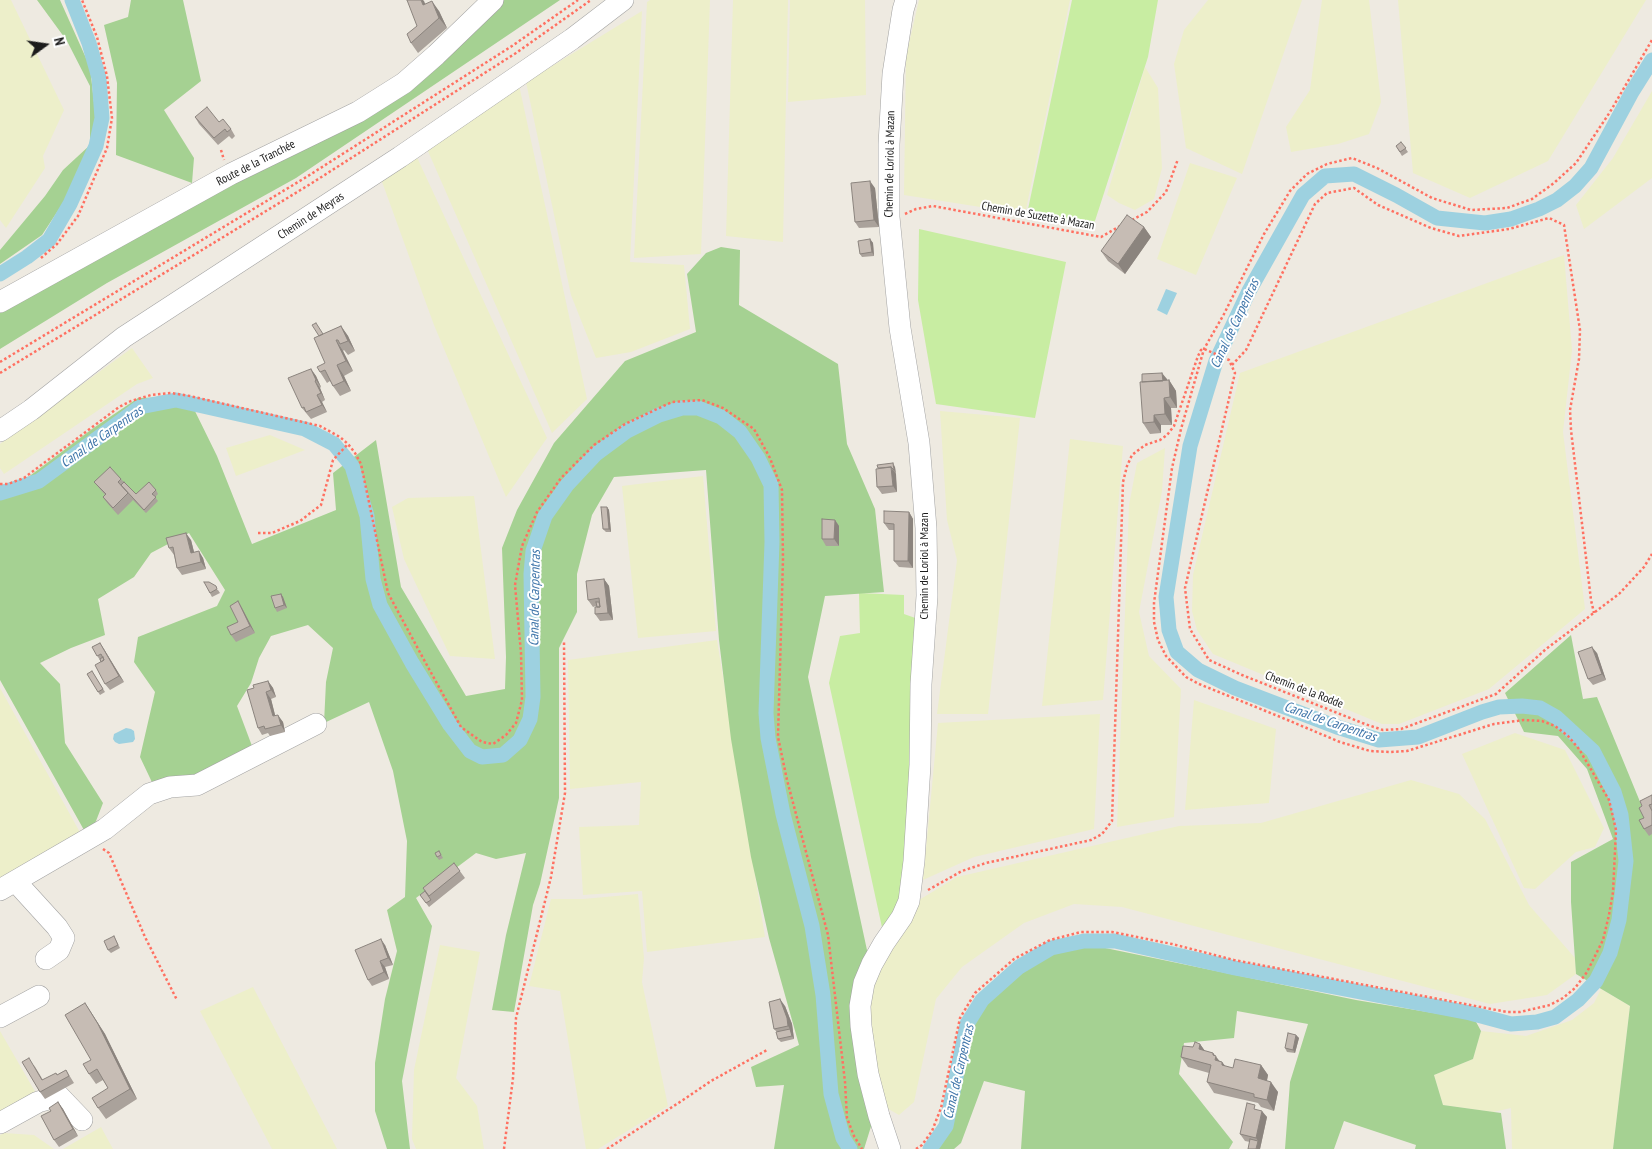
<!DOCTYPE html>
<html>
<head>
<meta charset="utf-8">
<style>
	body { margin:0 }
	#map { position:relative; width:1652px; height:1149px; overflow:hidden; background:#eeeae1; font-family:"PT Sans Narrow",sans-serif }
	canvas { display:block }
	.north { position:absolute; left:20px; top:20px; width:50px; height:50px; -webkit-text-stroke:4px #fff; paint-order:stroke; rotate:76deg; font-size:14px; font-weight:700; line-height:20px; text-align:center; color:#1c1c1c }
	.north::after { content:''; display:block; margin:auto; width:18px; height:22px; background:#1c1c1c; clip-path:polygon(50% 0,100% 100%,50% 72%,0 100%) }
</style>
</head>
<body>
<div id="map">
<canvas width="1652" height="1149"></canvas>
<div class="north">N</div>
</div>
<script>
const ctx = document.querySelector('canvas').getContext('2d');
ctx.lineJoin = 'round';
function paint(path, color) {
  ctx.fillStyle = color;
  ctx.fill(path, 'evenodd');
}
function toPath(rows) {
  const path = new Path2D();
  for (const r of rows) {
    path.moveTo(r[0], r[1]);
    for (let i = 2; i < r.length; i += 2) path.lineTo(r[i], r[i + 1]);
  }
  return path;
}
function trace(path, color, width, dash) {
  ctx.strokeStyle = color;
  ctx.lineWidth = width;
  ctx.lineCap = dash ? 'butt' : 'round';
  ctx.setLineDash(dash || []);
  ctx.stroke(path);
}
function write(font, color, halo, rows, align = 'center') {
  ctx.font = font + ' "PT Sans Narrow",sans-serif';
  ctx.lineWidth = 4;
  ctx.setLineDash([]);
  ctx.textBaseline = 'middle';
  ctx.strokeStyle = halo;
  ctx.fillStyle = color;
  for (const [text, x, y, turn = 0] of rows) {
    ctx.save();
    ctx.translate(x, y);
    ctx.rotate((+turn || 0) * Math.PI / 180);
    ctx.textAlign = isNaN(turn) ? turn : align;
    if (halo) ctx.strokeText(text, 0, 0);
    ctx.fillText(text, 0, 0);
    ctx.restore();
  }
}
const farmland = toPath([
	[0,0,11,0,64,110,43,156,45,168,6,228,0,220],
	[650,0,710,0,701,254,634,258,647,2],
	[733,0,788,0,783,242,726,236],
	[790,0,865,0,866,95,788,102],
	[919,0,1070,0,1025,214,904,195,906,56],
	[1208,0,1302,0,1242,174,1186,148,1174,64,1184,30],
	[1322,0,1369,0,1381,102,1369,134,1338,144,1291,152,1286,127,1310,90],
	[1398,0,1646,0,1548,161,1470,198,1413,173],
	[642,11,630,262,684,265,690,329,631,352,596,358,571,295,526,82],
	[1145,67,1158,88,1162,168,1154,199,1135,210,1119,203,1107,195],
	[519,85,587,399,552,433,427,149],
	[1652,91,1652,178,1584,229,1576,205,1613,158],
	[415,153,547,438,506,497,434,325,381,179],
	[1190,163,1237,178,1196,275,1157,259],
	[1564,255,1572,350,1563,432,1585,609,1489,689,1399,724,1382,724,1213,654,1197,630,1192,611,1193,575,1240,373],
	[132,348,153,378,137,384,4,474,0,468,0,444],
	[940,411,1020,418,988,714,937,714,957,560,947,520],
	[270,435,305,450,236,476,226,448],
	[1070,439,1123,446,1103,700,1042,706],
	[1165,448,1162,491,1139,612,1149,656,1181,689,1174,817,1117,827,1129,505,1137,463],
	[703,476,716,631,638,638,622,486],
	[474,496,495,659,450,656,404,559,392,507,408,498],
	[717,640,765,937,647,952,642,891,583,895,579,827,639,825,641,782,570,789,568,660],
	[0,688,82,836,0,882],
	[1194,700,1276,729,1269,803,1185,810],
	[1100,714,1094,829,974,857,923,880,938,723],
	[1515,733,1565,750,1604,828,1595,847,1576,852,1535,889,1524,888,1462,754],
	[1411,780,1459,794,1485,819,1529,905,1575,958,1576,974,1547,995,1490,1004,1122,907,1074,904,1024,923,962,967,936,999,914,1102,899,1115,885,1107,866,1025,873,977,919,900,957,877,1179,826,1261,823],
	[638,894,644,958,642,982,668,1106,598,1149,586,1149,560,991,529,986,551,899,583,899],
	[440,945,480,952,456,1078,477,1106,484,1149,416,1149,412,1139,414,1070],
	[253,987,337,1149,272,1149,200,1011],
	[1601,989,1630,1006,1613,1149,1512,1149,1511,1108,1493,1112,1443,1105,1434,1075,1473,1059,1481,1031,1526,1036,1572,1020,1594,1003],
	[0,1031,37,1095,0,1115],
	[101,1127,113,1149,63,1149],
	[4,1133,34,1135,54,1149,0,1149,0,1135]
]);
const grass = toPath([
	[1072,0,1158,0,1148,57,1093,227,1027,214],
	[919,229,1066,262,1035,418,936,404,918,300],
	[859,593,904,595,904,614,918,619,911,887,883,932,829,683,840,636,860,633]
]);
const forest = toPath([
	[37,0,60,0,90,67,96,120,90,162,42,235,0,264,0,250,45,196,63,170,90,145,90,86,67,41],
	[131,0,183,0,201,81,164,110,194,158,192,183,116,155,117,83,104,25,128,17],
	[500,0,560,0,296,178,107,283,0,349,0,312,173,214,360,117],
	[721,247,740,250,739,305,838,364,847,444,875,509,884,592,825,596,808,677,870,964,861,978,873,1120,864,1149,774,1149,784,1085,756,1087,751,1067,799,1045,769,938,751,857,731,739,719,640,706,470,614,477,592,515,577,574,577,612,559,648,559,798,540,884,533,905,514,1012,492,1010,506,935,526,853,496,859,476,853,416,898,432,926,402,1081,410,1149,387,1149,375,1111,375,1063,385,999,397,951,387,910,405,897,407,841,393,771,369,702,324,723,326,682,333,648,308,625,271,636,259,658,251,683,237,706,255,754,159,797,140,757,155,692,134,662,138,637,217,606,225,590,189,533,151,553,134,577,98,599,105,635,71,648,40,663,60,684,65,743,103,803,89,839,0,680,0,494,19,484,92,429,138,398,174,397,190,401,217,456,252,544,336,510,333,473,376,440,401,587,466,696,505,689,506,657,502,548,517,510,554,443,625,361,696,332,687,274,706,253],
	[1571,635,1583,699,1597,697,1652,831,1652,1149,1613,1149,1630,1006,1576,974,1571,902,1571,862,1613,839,1587,769,1558,736,1524,732,1505,693],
	[1086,944,1356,1000,1475,1020,1481,1031,1473,1059,1434,1075,1443,1105,1501,1113,1506,1149,1415,1149,1416,1145,1344,1121,1334,1149,1285,1149,1290,1082,1308,1024,1237,1011,1234,1038,1184,1043,1179,1074,1233,1142,1229,1149,1021,1149,1025,1091,984,1081,961,1143,954,1149,935,1149,950,1126,972,1024,986,1002,1021,969,1052,951]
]);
const water = toPath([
	[1166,289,1177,293,1167,315,1157,310],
	[126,728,131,729,134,731,135,739,133,742,119,744,115,742,113,739,114,734]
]);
const canal = toPath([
	[0,274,27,257,49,240,70,204,96,146,102,118,99,78,89,43,72,0],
	[0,493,39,481,140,407,176,400,305,429,334,444,352,466,367,516,373,579,380,605,412,663,450,725,470,751,482,757,503,755,520,740,530,719,533,697,531,574,533,551,545,516,567,485,596,454,627,431,659,415,682,408,698,408,721,417,740,432,758,458,771,485,772,542,766,713,768,738,783,814,812,926,823,995,831,1094,843,1138,850,1149],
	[930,1149,946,1126,967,1024,982,1000,1019,967,1051,948,1084,941,1115,941,1235,968,1470,1013,1511,1024,1537,1022,1555,1017,1578,1000,1596,981,1610,953,1619,920,1626,861,1621,815,1614,792,1593,751,1556,717,1540,708,1522,706,1499,707,1482,712,1418,737,1379,740,1337,727,1235,688,1198,670,1177,652,1169,630,1166,597,1190,446,1216,361,1249,291,1303,195,1325,176,1354,174,1396,195,1437,218,1485,223,1511,219,1539,209,1557,200,1575,186,1591,168,1632,92,1652,60]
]);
const path = toPath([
	[221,150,224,160],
	[905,214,916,209,933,206,1101,237,1120,226],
	[1132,220,1147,212,1166,192,1178,159],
	[41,258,57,244,78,216,107,148,112,118,107,76,97,37,82,0],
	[0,362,308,176,512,46,578,0],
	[1232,365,1246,350,1315,204,1327,193,1354,188,1378,205,1431,228,1459,236,1509,229,1549,218,1564,225,1580,330,1579,359,1570,410,1571,430,1591,600,1594,613],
	[0,373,312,183,516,53,591,0],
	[0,484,8,484,24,478,119,407,131,401,151,395,171,393,190,396,320,426,340,437,348,444,355,453,361,464,388,593,423,658,461,727,482,742,493,744,506,735,516,723,522,700,521,653,515,585,522,546,537,512,561,478,594,445,625,424,672,402,702,400,723,408,754,429,770,458,782,490,783,559,778,737,787,780,828,935,845,1082,847,1118,854,1136,862,1149],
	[258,533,272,533,300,521,321,505,333,460,348,444],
	[103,849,109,853,145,937,177,1000],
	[928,890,962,871,986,863,1091,840,1102,834,1112,821,1123,482,1127,466,1132,455,1145,445,1160,440,1167,435,1174,426,1198,356,1201,350,1204,349,1229,360,1235,373,1185,588,1190,629,1209,660,1242,675,1365,724,1383,730,1401,729,1496,694,1546,649,1619,594,1644,567,1652,554],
	[504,1149,513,1078,516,1018,551,877,565,793,564,641],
	[607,1149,683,1100,711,1081,767,1050],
	[916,1149,922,1145,932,1131,941,1108,960,1018,975,993,1014,959,1050,940,1081,932,1112,932,1172,944,1234,960,1507,1012,1520,1012,1550,1005,1563,998,1575,988,1587,972,1603,940,1609,915,1613,892,1616,830,1609,800,1579,749,1568,736,1555,726,1542,721,1524,720,1494,724,1407,751,1390,752,1370,751,1340,742,1278,716,1199,684,1186,677,1166,656,1158,640,1154,622,1154,603,1172,468,1181,429,1204,349,1224,314,1264,234,1290,191,1307,174,1327,164,1352,158,1377,168,1432,198,1471,210,1507,208,1532,199,1554,183,1576,163,1610,112,1652,40]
]);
const minor = toPath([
	[0,302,231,174,358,112,404,83,436,55,493,0],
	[0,431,31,410,124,337,400,157,572,39,623,0],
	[16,882,57,927,64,938,59,950,46,959],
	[0,890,105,829,149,794,170,787,197,785,316,724],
	[0,1017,39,996],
	[0,1123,38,1102,59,1096,82,1120],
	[890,1149,879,1116,868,1074,861,1026,860,1006,864,983,872,964,884,943,902,917,909,901,914,861,920,765,921,684,927,596,926,528,919,443,900,328,889,217,889,144,893,74,903,10,906,0]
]);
const wall = toPath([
	[425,4,439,11,447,28,418,53,411,43],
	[195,117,219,122,231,129,235,136,232,139,229,136,218,145,199,124],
	[1401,142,1408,152,1402,156,1396,146],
	[875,188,879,227,859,228,855,222],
	[1144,227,1151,237,1125,274,1108,261,1101,251],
	[870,239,873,243,874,256,862,257,860,254],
	[341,326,348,336,355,351,348,355,344,350,343,351,353,371,344,376,351,391,340,396,333,386,330,381,327,383,320,372,325,363,319,336],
	[311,369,316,376,321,387,320,388,325,400,322,402,327,412,311,419,302,408],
	[1162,373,1167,381,1169,380,1176,391,1177,408,1171,408,1172,425,1161,425,1161,433,1150,434,1143,423,1142,382],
	[895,467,897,492,882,494,877,487],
	[121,479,136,494,156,490,158,494,155,497,158,501,146,513,133,500,118,515,108,504,103,497,105,495,99,488,94,482],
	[607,507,609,510,611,532,606,532,603,529],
	[909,512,913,519,913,568,899,567,894,561,894,530,889,530,884,523],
	[835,520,839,526,839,546,826,546,822,539],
	[191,540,194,552,203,558,206,569,182,575,177,568,174,555,169,548],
	[604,579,609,586,613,620,600,621,595,614,596,606,593,607,588,600],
	[204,582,218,590,220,593,212,597],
	[281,594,283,597,287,608,277,612,275,608],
	[238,601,242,608,255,633,236,642,231,635,238,622],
	[100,643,124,682,110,690,105,684,101,662,92,647],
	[1597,653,1606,680,1593,685,1588,679],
	[92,671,105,692,100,695,87,674],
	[268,681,273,688,276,697,271,699,275,715,283,722,285,732,270,736,268,733,262,735,258,728,254,688],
	[1652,795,1652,834,1649,836,1644,829,1644,818],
	[439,851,443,858,439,860,437,857],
	[454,863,465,878,429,907,420,895,425,891],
	[114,936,120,948,111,953,108,950],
	[385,945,393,965,385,967,389,979,372,986,368,980],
	[85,1003,105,1034,137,1099,106,1119,98,1108,108,1088,103,1080,96,1084,89,1074,91,1060],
	[785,1006,792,1024,794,1039,781,1042,778,1039,777,1032,774,1029],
	[1296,1035,1299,1038,1295,1053,1287,1052,1285,1048],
	[1200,1044,1205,1051,1213,1053,1219,1061,1222,1062,1225,1066,1233,1068,1261,1065,1268,1075,1267,1081,1278,1092,1274,1111,1261,1107,1258,1103,1214,1093,1207,1082,1209,1073,1188,1067,1181,1057,1193,1047],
	[34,1065,43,1080,57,1075,66,1070,74,1083,45,1099,40,1092],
	[58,1102,63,1109,78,1136,59,1147,54,1140,51,1111],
	[1259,1110,1267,1117,1260,1149,1248,1149,1250,1142,1245,1141,1240,1134]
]);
const shadedWall = toPath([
	[421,0,423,0,424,1,430,15,423,5],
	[432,1,439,11,447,28,439,18],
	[870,181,875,188,879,227,874,220],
	[1144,227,1151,237,1125,274,1118,264],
	[870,239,873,243,874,256,872,252],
	[341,326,348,336,355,351,348,341],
	[336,340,343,351,353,371,346,361],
	[337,365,344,376,351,391,344,381],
	[311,369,316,376,321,387,316,380],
	[1162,373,1167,379,1168,391,1163,384],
	[1169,380,1176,391,1177,408,1170,397],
	[315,381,320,388,325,400,321,393],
	[317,395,322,402,327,412,322,405],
	[1164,398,1171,408,1172,425,1165,414],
	[1154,415,1161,425,1161,433,1154,422],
	[893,463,895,467,896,474,894,470],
	[891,467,896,474,897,492,893,486],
	[607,507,609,510,611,532,609,529],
	[909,512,913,519,913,568,908,561],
	[835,520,839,526,839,546,834,539],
	[186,533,191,540,196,560,191,553],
	[199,551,203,558,206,569,201,562],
	[604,579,609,586,613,620,608,613],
	[281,594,283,597,287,608,284,605],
	[238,601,242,608,255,633,250,626],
	[100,643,104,649,124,682,119,676],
	[1592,647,1597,653,1606,680,1602,674],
	[268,681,273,688,276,697,271,690],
	[266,692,271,699,277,723,273,716],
	[278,715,283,722,285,732,281,725],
	[381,939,385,945,393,965,388,958],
	[380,961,385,967,389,979,384,972],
	[780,999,785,1006,792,1024,794,1039,792,1036,790,1029,788,1026],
	[85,1003,105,1034,137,1099,130,1089],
	[1296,1035,1299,1038,1295,1053,1293,1050],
	[1200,1044,1207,1054,1199,1049],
	[1213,1053,1222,1064,1222,1062,1230,1072,1222,1070,1213,1055],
	[1261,1065,1268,1075,1265,1089,1258,1078],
	[1271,1082,1278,1092,1274,1111,1267,1100],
	[58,1102,63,1109,78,1136,73,1129],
	[1262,1111,1267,1117,1260,1149,1256,1149,1258,1141,1256,1138]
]);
const building = toPath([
	[407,0,421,0,423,5,432,1,439,18,411,43,407,34,417,26,407,0],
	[207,107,219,122,223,119,231,129,227,132,225,129,214,138,195,117,207,107],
	[1401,142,1406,148,1400,152,1396,146,1401,142],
	[870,181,874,220,855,222,851,183,870,181],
	[1127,215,1144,227,1118,264,1101,251,1127,215],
	[870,239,872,252,860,254,858,241,870,239],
	[316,323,323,334,319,336,312,325,316,323],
	[341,326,348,341,340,344,338,340,336,340,346,361,337,365,344,381,333,386,325,370,320,372,317,367,325,363,314,338,341,326],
	[311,369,316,380,315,381,321,393,317,395,322,405,306,412,304,407,302,408,288,378,308,370,311,369],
	[1162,373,1163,381,1142,382,1142,374,1162,373],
	[1169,380,1170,397,1164,398,1165,414,1154,415,1154,422,1143,423,1140,382,1169,380],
	[893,463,894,470,891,467,878,468,877,465,893,463],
	[110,467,121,479,118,482,128,493,113,508,103,497,106,494,94,482,110,467],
	[891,467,893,486,877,487,876,469,891,467],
	[124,482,136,494,149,482,156,490,152,494,156,497,144,510,121,485,124,482],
	[601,507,607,507,609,529,603,529,601,507],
	[884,511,909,512,908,561,894,561,894,524,884,523,884,511],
	[822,519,835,520,834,539,822,539,822,519],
	[186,533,191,553,199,551,201,562,177,568,173,547,169,548,166,538,186,533],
	[604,579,608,613,595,614,595,607,600,607,599,598,588,600,586,581,604,579],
	[204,582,209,582,216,586,217,589,210,593,204,582],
	[281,594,284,605,275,608,271,596,281,594],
	[238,601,250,626,231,635,227,627,238,622,230,606,238,601],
	[596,602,599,602,600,607,597,607,596,602],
	[100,643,119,676,105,684,95,665,104,660,101,654,97,656,92,647,100,643],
	[1592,647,1602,674,1588,679,1578,652,1592,647],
	[103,657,104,660,101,662,100,659,103,657],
	[92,671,103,689,98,692,87,674,92,671],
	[268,681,271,690,266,692,273,716,278,715,281,725,265,729,264,726,258,728,247,690,254,688,253,685,268,681],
	[1652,795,1652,804,1649,805,1652,811,1652,825,1644,829,1639,820,1644,818,1639,808,1642,806,1640,801,1652,795],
	[439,851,441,855,437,857,435,853,439,851],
	[454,863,460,871,429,896,423,888,454,863],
	[425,891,431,900,426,903,420,895,425,891],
	[114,936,118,945,108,950,104,941,114,936],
	[381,939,388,958,380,961,384,972,368,980,355,950,381,939],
	[780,999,787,1018,788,1026,774,1029,769,1002,780,999],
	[85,1003,98,1024,130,1089,98,1108,92,1098,108,1088,97,1069,89,1074,83,1064,91,1060,65,1015,85,1003],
	[790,1029,792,1036,778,1039,776,1032,790,1029],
	[1288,1033,1296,1035,1293,1050,1285,1048,1288,1033],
	[1195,1042,1200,1044,1199,1049,1213,1053,1213,1055,1216,1056,1215,1060,1222,1062,1222,1065,1233,1068,1235,1059,1261,1065,1258,1078,1271,1082,1267,1100,1254,1097,1254,1094,1207,1082,1211,1065,1181,1057,1183,1046,1193,1047,1195,1042],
	[29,1058,42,1080,56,1073,57,1075,66,1070,69,1076,40,1092,22,1062,29,1058],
	[58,1102,73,1129,54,1140,41,1116,51,1111,49,1108,58,1102],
	[1247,1103,1255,1105,1254,1109,1262,1111,1256,1138,1240,1134,1247,1103],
	[1250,1139,1258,1141,1256,1149,1248,1149,1250,1139]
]);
const streetNames = [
	["Route de la Tranchée",256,163,-27],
	["Chemin de Loriol à Mazan",890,164,-89],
	["Chemin de Meyras",311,216,-33],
	["Chemin de Suzette à Mazan",1038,216,10],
	["Chemin de Loriol à Mazan",925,566,-90],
	["Chemin de la Rodde",1304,690,21]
];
const waterNames = [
	["Canal de Carpentras",1235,324,-65],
	["Canal de Carpentras",102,437,-35],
	["Canal de Carpentras",535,598,-89],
	["Canal de Carpentras",1330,722,19],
	["Canal de Carpentras",959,1072,-77]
];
paint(farmland, '#edefca');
paint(grass, '#c8eda2');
paint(forest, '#a5d192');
paint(water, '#9dd1e0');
trace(canal, '#9dd1e0', 15);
trace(minor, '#a3a3a3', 22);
trace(path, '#ff7061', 2.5, [2.5, 2.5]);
trace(minor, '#fff', 21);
paint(wall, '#aaa29b');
paint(shadedWall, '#8b847e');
paint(building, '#c6bcb4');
trace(building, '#8b847e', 1);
write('12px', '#1c1c1c', '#fff', streetNames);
write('italic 14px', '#4076aa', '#fff', waterNames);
</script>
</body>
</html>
